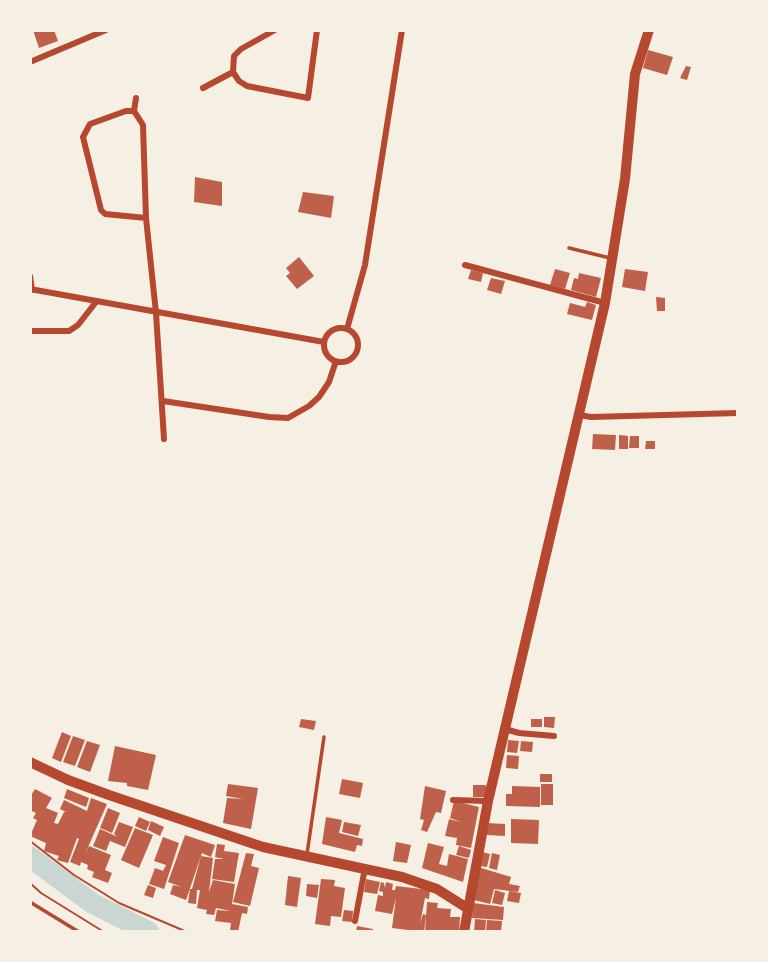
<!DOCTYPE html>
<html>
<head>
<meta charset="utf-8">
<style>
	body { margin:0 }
	#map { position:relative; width:768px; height:962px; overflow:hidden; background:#f6efe4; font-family:"Archivo Narrow",sans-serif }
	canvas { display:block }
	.frame { position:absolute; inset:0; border:32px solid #f6efe4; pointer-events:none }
</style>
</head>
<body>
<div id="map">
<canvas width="768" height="962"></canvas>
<div class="frame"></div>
</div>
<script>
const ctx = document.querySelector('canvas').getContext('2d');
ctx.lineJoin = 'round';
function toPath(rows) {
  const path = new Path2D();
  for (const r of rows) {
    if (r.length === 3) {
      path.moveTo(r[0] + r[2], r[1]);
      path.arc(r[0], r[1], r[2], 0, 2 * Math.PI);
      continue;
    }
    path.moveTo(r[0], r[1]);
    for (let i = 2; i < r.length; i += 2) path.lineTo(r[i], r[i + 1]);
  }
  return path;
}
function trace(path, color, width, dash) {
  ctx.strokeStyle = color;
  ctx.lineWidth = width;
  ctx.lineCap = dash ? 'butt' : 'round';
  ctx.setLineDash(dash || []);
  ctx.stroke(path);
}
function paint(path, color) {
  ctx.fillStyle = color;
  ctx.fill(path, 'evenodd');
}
const river = toPath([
	[30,857,92,903,149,932]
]);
const building = toPath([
	[33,30,54,30,58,41,39,48],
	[648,50,673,57,667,75,643,68],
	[686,66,691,67,687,80,680,78],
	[195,177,222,182,222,206,194,202],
	[303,192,334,196,331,218,298,212],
	[299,257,314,276,297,289,286,276,290,273,286,268],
	[555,269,570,273,565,289,550,285],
	[625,269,648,272,645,291,622,287],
	[471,270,483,273,481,282,468,279],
	[579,273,601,278,596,297,571,290,574,278,578,279],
	[491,278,505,281,501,294,487,290],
	[656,297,665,298,665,311,657,311],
	[587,302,596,305,592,320,567,314,570,303,585,307],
	[593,434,616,435,615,450,592,449],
	[619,435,628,436,628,449,619,449],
	[630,436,639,436,639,448,629,448],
	[646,441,655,441,655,449,645,449],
	[544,717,555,717,554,728,544,727],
	[301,719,316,721,314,730,299,727],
	[531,719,542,719,542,727,531,727],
	[62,732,71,736,61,762,52,758],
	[73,736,85,740,75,766,63,762],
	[508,740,519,741,517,753,507,752],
	[87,741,100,745,90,772,77,767],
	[521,741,533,742,532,752,520,751],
	[115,746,156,755,148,790,127,786,127,783,108,781],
	[507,755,519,756,518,769,506,768],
	[540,774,552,774,552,782,540,782],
	[342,779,363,783,360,798,339,794],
	[228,784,258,788,251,829,223,823,227,798,243,799,226,796],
	[541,784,553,784,553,805,541,805],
	[473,785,486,785,486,797,473,797],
	[425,786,446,791,441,813,436,812,427,832,421,830,424,820,420,819],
	[512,786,540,787,540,807,506,806,506,794,512,794],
	[35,789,52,798,46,808,58,813,54,823,58,824,64,812,66,812,60,809,64,800,87,811,91,798,107,804,85,854,89,846,111,855,105,870,112,873,108,883,92,877,94,872,87,869,88,865,81,862,80,866,70,862,79,839,77,838,68,863,57,860,59,856,44,851,46,843,30,836,37,820,33,818,36,813,30,810,30,797],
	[67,789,89,798,86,807,64,798],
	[454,801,479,807,471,848,456,845,457,838,445,836,449,819,461,822,450,818],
	[108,808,120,813,112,833,100,828],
	[139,817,150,822,146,831,135,826],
	[326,817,342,820,339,833,363,839,362,846,357,845,355,852,322,844],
	[511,819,539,820,538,844,511,843],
	[151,821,164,827,160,836,148,830],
	[119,822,133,827,125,847,110,841,106,851,93,846,100,829,118,837,114,834],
	[344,822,361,825,358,836,342,832],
	[487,823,505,824,505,836,487,835],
	[135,828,153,835,139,868,121,860],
	[185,835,215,845,211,857,202,853,186,900,170,894,173,885,182,887,168,882],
	[163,837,179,843,164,889,149,884,155,868,163,871,166,865,154,861],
	[396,842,411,845,407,863,393,861],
	[428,843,444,847,439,864,447,866,449,854,468,859,463,882,422,868],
	[217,844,225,845,224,851,239,853,234,882,212,879,215,859,224,859,215,857],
	[459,846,471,850,469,858,456,855],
	[482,852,490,854,487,867,479,866],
	[246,853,254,854,251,866,259,868,250,906,233,902],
	[492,853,500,855,497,870,489,868],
	[201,856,213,858,209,892,213,880,235,884,232,904,248,907,247,914,242,913,238,932,230,931,231,923,215,921,217,910,231,911,216,908,214,915,206,914,207,910,197,908,200,890,197,890,196,904,188,903,190,889,192,889],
	[478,867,511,877,509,884,520,886,518,892,494,889,490,904,470,899],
	[288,876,301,878,297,907,285,905],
	[321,879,335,880,334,886,345,888,341,917,331,916,330,926,315,924],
	[366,879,380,882,377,894,364,892],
	[381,882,384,883,385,888,386,882,393,884,392,890,395,890,396,886,430,890,429,899,425,898,420,924,423,914,426,915,424,932,392,928,396,898,392,914,375,911,378,895,383,896,383,892,379,891],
	[307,884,319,885,317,898,306,896],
	[148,885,156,888,153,898,144,895],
	[495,890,505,893,502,905,492,903],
	[509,891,521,893,519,903,507,901],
	[427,902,438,903,437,908,451,909,450,917,460,917,459,932,425,932],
	[473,903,504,907,503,920,472,918],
	[344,910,353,911,352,922,342,921],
	[475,919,486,920,485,932,474,932],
	[487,920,502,921,501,932,486,932],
	[357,926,373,929,373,932,356,932]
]);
const path = toPath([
	[30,841,74,875,119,903,187,932],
	[30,883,41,893,104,932]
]);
const service = toPath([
	[569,248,610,258],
	[307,854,324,737],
	[30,902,79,932]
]);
const minor = toPath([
	[275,30,241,49,234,56,233,72,239,81,247,86,308,98,317,30],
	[30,62,106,30],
	[203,88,233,72],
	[134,111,143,125,146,218,156,313,164,439],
	[134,111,126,111,90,124,83,137,101,210,105,214,146,218],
	[134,111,136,98],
	[465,265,605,303],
	[30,276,32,290],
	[30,289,324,342],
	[341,345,17],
	[347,329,365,265,402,30],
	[30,331,69,331,78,325,96,302],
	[163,401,269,417,288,418,309,406,319,397,329,382,336,361],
	[579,415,591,417,738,413],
	[505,729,519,733,554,736],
	[453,800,488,801],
	[355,921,365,868]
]);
const secondary = toPath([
	[30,762,68,780,109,795,263,847,402,877,437,889,467,908],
	[464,932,488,801,605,303,625,179,635,74,649,30]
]);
trace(river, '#c9d6d2', 21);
paint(building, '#bf614a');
trace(path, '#b5482f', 2);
trace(service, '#b5482f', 3.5);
trace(minor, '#b5482f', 6);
trace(secondary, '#b5482f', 10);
</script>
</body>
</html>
